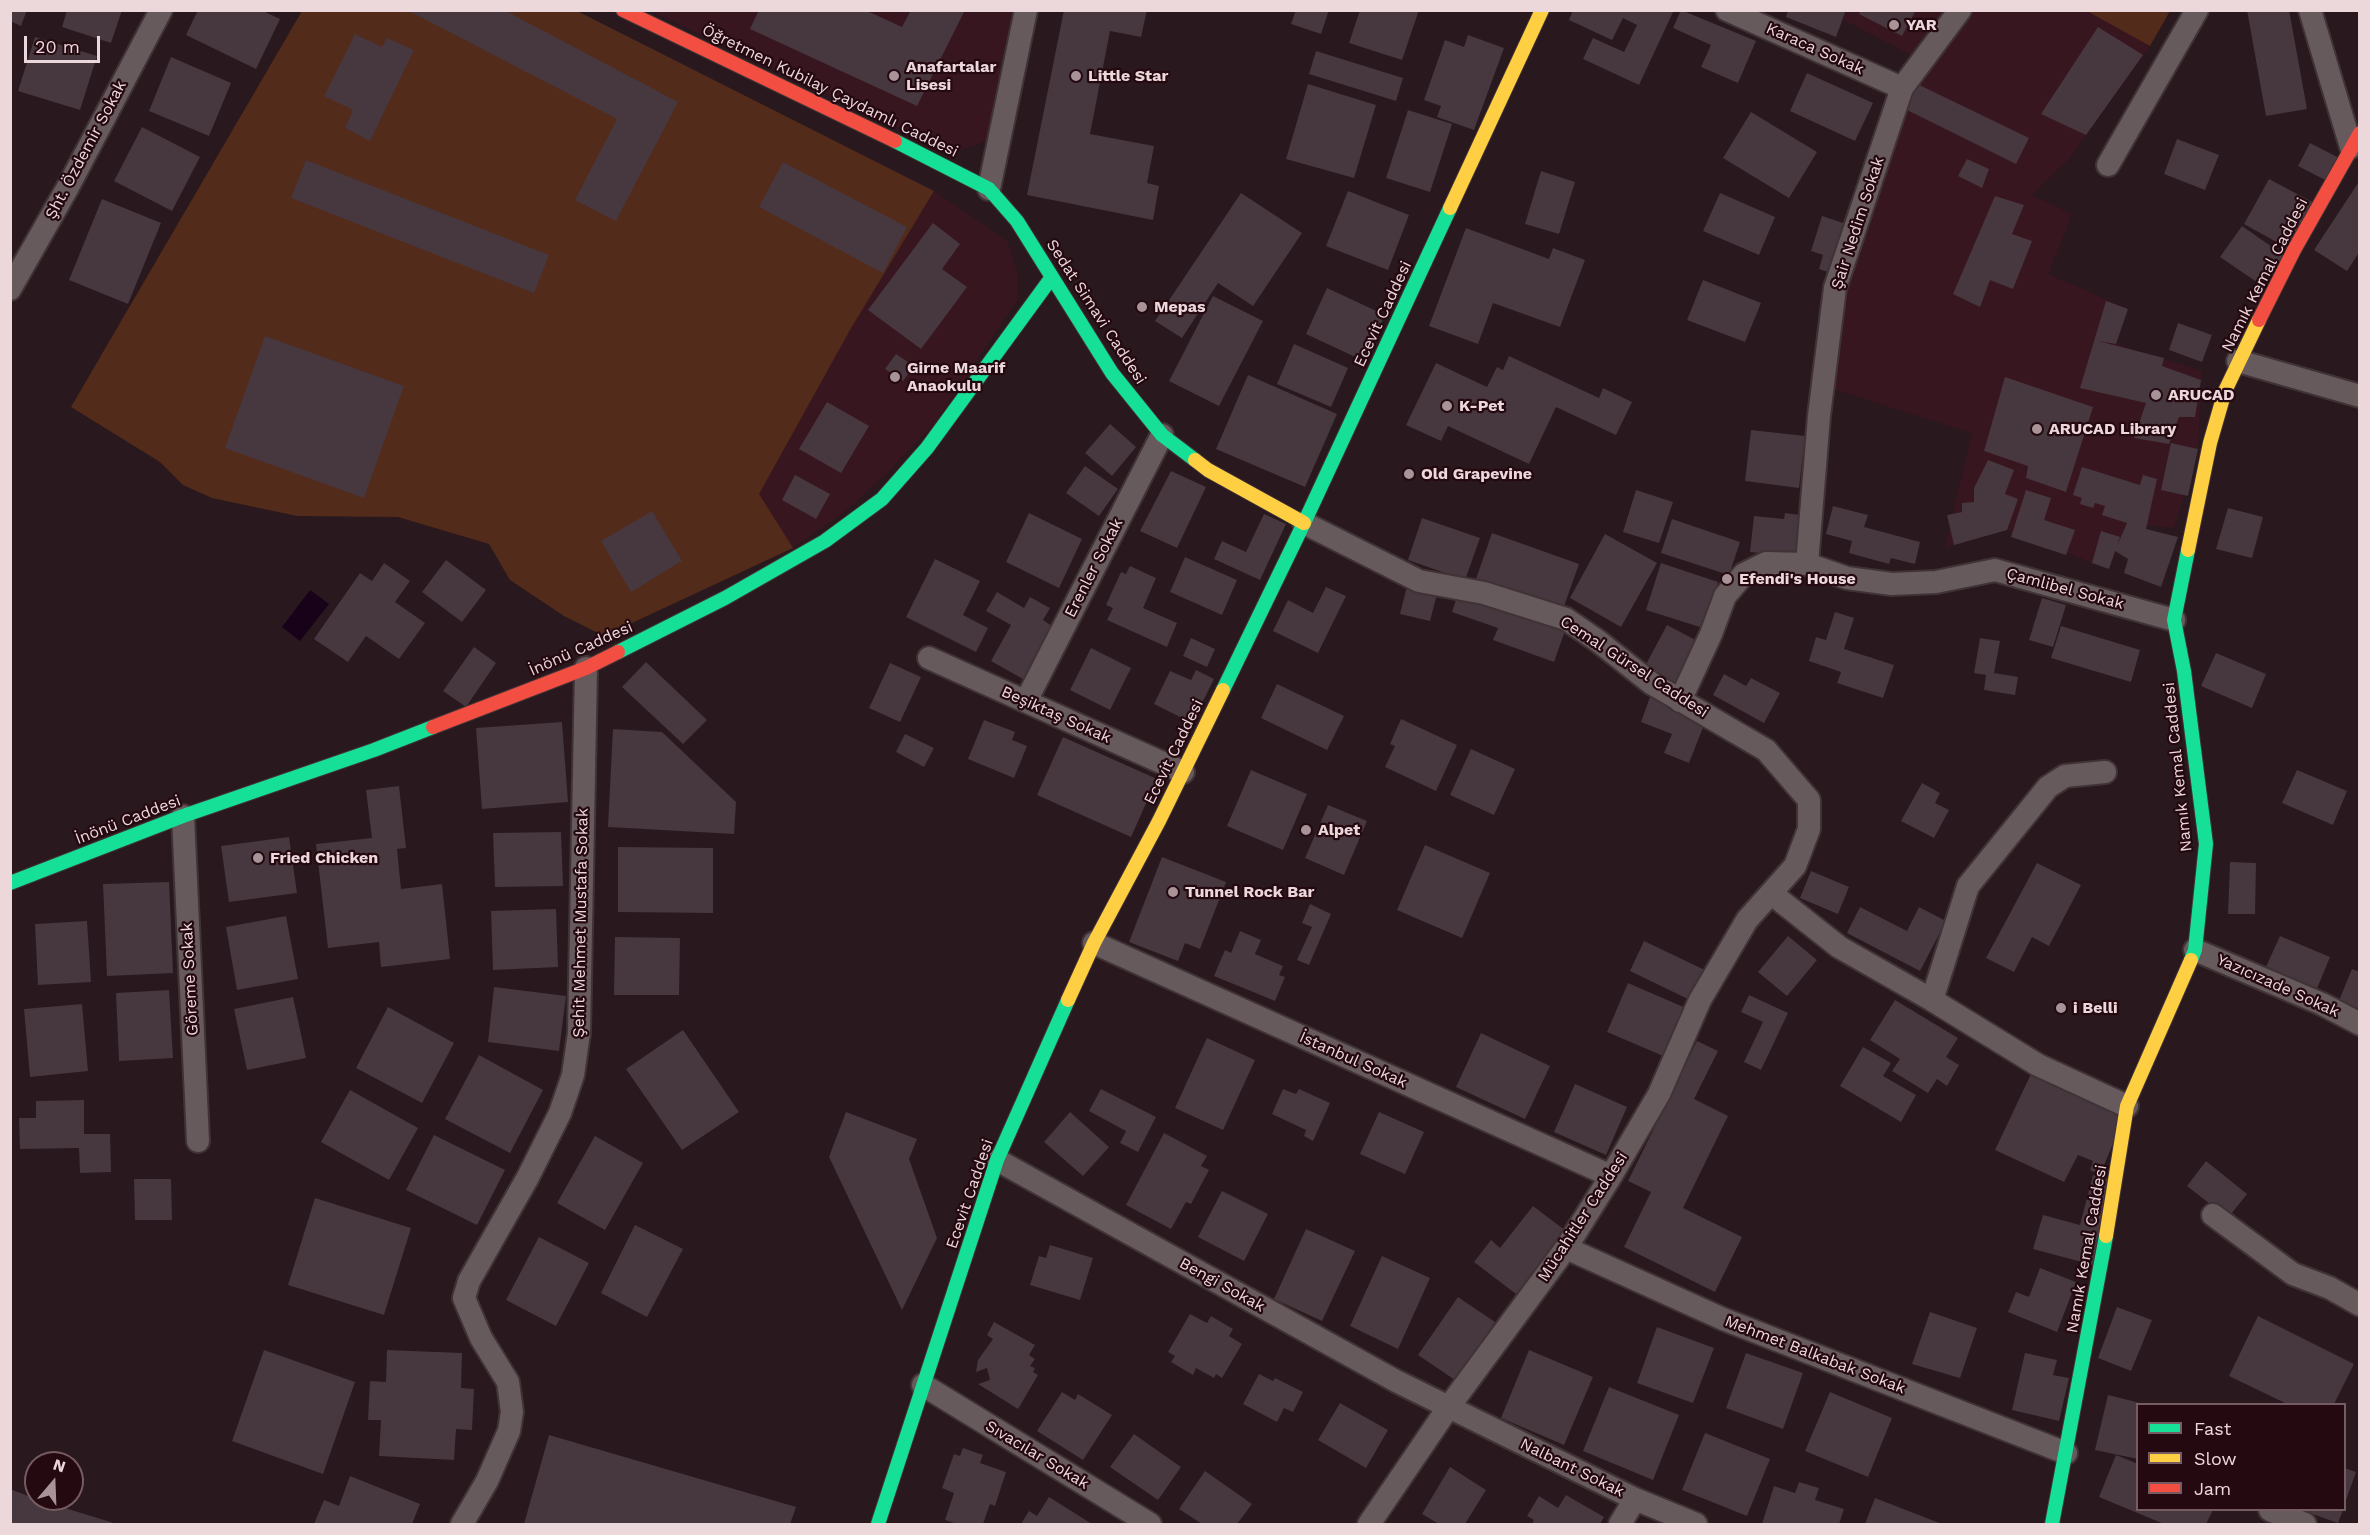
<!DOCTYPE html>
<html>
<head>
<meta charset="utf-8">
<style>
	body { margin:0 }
	#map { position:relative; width:2370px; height:1535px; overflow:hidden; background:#29181d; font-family:"Work Sans",sans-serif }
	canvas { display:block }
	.frame { position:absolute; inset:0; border:12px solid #ecd7db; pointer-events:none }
	.legend { position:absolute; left:2136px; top:1403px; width:210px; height:108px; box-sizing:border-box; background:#250911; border:2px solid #755b62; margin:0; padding:8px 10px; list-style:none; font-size:18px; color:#ecd7db }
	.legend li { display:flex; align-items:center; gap:12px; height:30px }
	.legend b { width:30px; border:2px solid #755b62 }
	.north { position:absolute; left:24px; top:1451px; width:60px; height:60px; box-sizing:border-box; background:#250911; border:2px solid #755b62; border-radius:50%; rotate:19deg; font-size:16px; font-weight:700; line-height:24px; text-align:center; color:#ecd7db }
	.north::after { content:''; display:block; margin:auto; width:21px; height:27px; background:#a89498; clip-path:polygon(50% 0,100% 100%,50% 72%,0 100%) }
	.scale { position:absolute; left:24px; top:36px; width:76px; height:27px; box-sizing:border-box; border:3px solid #ecd7db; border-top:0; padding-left:8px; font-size:18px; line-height:21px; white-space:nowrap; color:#ecd7db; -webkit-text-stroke:4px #250911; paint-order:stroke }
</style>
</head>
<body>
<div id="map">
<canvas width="2370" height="1535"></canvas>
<div class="frame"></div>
<ul class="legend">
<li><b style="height:8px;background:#16e098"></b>Fast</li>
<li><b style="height:8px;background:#ffcf43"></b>Slow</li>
<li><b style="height:8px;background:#f24e42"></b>Jam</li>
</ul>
<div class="north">N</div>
<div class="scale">20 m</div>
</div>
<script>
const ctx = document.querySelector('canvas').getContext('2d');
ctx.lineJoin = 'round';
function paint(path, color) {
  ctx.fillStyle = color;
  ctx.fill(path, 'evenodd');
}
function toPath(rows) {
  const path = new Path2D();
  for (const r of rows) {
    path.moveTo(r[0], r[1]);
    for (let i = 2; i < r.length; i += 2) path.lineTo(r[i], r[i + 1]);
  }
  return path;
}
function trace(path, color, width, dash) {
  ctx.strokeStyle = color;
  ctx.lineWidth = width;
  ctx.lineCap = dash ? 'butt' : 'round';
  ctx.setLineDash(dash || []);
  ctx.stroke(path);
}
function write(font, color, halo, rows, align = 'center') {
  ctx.font = font + ' "Work Sans",sans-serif';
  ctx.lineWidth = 4.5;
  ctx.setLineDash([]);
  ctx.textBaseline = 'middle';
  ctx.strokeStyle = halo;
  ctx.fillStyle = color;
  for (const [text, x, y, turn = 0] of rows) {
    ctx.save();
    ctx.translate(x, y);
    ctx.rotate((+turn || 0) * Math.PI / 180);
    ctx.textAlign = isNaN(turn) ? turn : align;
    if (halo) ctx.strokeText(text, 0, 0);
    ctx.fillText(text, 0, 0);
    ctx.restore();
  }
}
const built = toPath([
	[650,11,1012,11,986,141,952,153],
	[1846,11,2170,11,2150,46,2068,160,2032,195,2072,214,2048,274,2128,309,2116,344,2202,371,2198,449,2174,528,2127,523,2109,569,2007,530,1945,548,1972,433,1830,388,1835,288,1902,88,1931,65,1843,20],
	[934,191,1007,241,1017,272,1017,300,935,423,887,473,842,514,793,548,758,494,850,330]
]);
const green = toPath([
	[302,11,577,11,934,191,850,330,759,494,793,548,604,636,564,616,510,580,489,544,398,517,297,516,212,498,183,485,160,462,71,407],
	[2087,11,2170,11,2150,46]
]);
const water = toPath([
	[310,590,329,604,300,641,282,627]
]);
const building = toPath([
	[10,10,27,10,21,26,10,21],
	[67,10,122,10,111,43,62,27],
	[198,10,261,10,280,19,256,69,186,35],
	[407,10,504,10,678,102,616,221,575,200,617,119],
	[759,10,865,10,902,27,911,10,965,10,917,106,750,29],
	[1064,10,1147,10,1141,37,1110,31,1090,134,1154,146,1147,183,1159,186,1153,220,1027,195],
	[1296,10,1329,10,1321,34,1291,24],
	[1360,10,1419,10,1402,60,1349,43],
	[1573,10,1674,10,1639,85,1583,59,1593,38,1624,52,1637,25,1623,18,1612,40,1569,20],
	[1681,10,1756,41,1738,83,1701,67,1711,45,1673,28],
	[1788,10,1846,10,1836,37,1786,17],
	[1860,10,1916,10,1902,36,1859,14],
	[2247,10,2289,10,2307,109,2266,116],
	[2098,27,2143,55,2086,135,2041,114],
	[355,34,382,47,387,38,414,50,370,141,345,128,353,110,324,96],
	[1468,35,1504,48,1474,130,1437,117,1441,106,1424,100,1445,40,1464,47],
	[35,37,97,56,80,110,18,91],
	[1316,51,1403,78,1396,101,1309,74],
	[171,57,231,83,209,136,149,111],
	[1807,73,1873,103,1855,141,1790,111],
	[1909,80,2029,138,2016,164,1897,105],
	[1308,84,1376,105,1354,178,1286,159],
	[1408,110,1452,124,1430,192,1386,178],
	[1751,112,1817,152,1789,198,1723,158],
	[142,127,200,157,172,211,114,181],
	[2177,139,2219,155,2205,190,2164,174],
	[2310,143,2341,159,2329,182,2298,166],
	[1967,159,1989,169,1982,188,1958,176],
	[306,160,549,255,534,293,291,198],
	[783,162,907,227,883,273,759,207],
	[1541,171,1575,182,1559,234,1525,224],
	[2269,179,2316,204,2291,250,2244,224],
	[2360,180,2360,251,2347,271,2314,250],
	[1348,191,1409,215,1388,270,1326,246],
	[1241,193,1302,233,1253,306,1218,283,1182,338,1155,321],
	[1720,193,1775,217,1759,255,1703,231],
	[1995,196,2024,205,2012,234,2032,241,2013,289,1990,280,1980,307,1953,294],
	[102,199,161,223,128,304,69,280],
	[1850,202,1862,206,1839,276,1819,269,1823,255,1811,251,1822,216,1843,223],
	[933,223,960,244,942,269,967,287,921,349,868,310],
	[2242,226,2285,256,2264,287,2220,257],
	[1466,228,1549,259,1553,248,1585,260,1560,327,1493,303,1478,344,1429,326],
	[1703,280,1761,303,1745,342,1687,320],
	[1327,288,1385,315,1364,361,1306,334],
	[1213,296,1263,321,1219,406,1169,381],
	[2106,301,2128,309,2116,344,2098,341,2164,358,2162,366,2201,380,2195,417,2179,417,2169,444,2134,438,2146,403,2080,388],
	[2178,323,2212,335,2202,362,2169,350],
	[265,336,404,386,364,498,225,448],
	[1294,344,1348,368,1331,407,1277,384],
	[896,354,914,366,903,381,885,369],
	[1509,356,1599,398,1603,388,1632,402,1616,435,1556,407,1529,464,1448,426,1441,441,1406,425,1436,363,1487,387,1497,367,1503,370],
	[1248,375,1337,414,1305,487,1216,449],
	[2005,377,2093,407,2066,492,2026,478,2028,466,1984,451],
	[827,402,869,426,841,473,799,449],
	[1110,424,1136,447,1112,476,1085,453],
	[1751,430,1805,436,1799,488,1745,481],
	[2171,443,2198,449,2188,496,2161,490],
	[1988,460,2014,470,2005,494,2018,499,2007,530,1954,545,1947,515,1962,512,1962,503,1974,502,1974,488],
	[1085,466,1118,489,1099,516,1066,493],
	[2082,467,2140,485,2143,475,2157,479,2146,529,2178,537,2161,587,2124,573,2128,559,2115,551,2109,569,2092,563,2101,531,2120,537,2117,546,2127,523,2102,515,2105,506,2095,503,2093,508,2080,504,2082,498,2073,495],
	[1171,471,1206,487,1177,548,1140,531],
	[795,475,830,494,816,519,782,500],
	[1636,490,1673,502,1659,543,1623,532],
	[2026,490,2051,498,2044,520,2075,530,2066,555,2011,537],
	[1833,506,1868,515,1864,527,1920,542,1915,564,1891,558,1889,564,1849,553,1852,541,1826,534],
	[2228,508,2263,517,2252,558,2216,549],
	[652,511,682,561,631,592,601,541],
	[1029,513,1082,539,1059,588,1006,562],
	[1785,513,1800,515,1795,557,1750,552,1754,516,1784,519],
	[1264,514,1286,524,1260,580,1214,559,1222,541,1246,552],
	[1422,518,1480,538,1465,580,1408,560],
	[1672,519,1740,542,1729,575,1661,553],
	[1492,533,1579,564,1563,609,1476,579],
	[1605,534,1657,563,1621,627,1570,598],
	[1185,557,1237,580,1222,615,1170,592],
	[935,559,980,581,963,615,988,628,976,652,906,617],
	[446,560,486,590,462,622,422,592],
	[384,563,410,581,395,602,425,623,399,659,366,636,348,662,314,639,360,573,372,581],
	[1661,563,1718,582,1703,628,1646,610],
	[1130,566,1156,578,1143,608,1177,623,1167,647,1107,620,1113,608,1106,605,1121,572,1126,574],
	[1407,586,1437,594,1430,621,1400,614],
	[1326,587,1346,596,1318,653,1273,631,1288,600,1313,613],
	[997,592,1024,608,1030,597,1050,608,1043,620,1052,626,1023,679,991,661,1011,625,986,611],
	[1458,594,1566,628,1554,662,1493,640,1498,628,1452,612],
	[2042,598,2066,605,2053,647,2029,640],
	[1835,612,1854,618,1844,649,1894,665,1883,698,1837,683,1841,672,1809,661,1816,637,1826,640],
	[1667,625,1703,644,1679,689,1643,670],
	[2061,626,2140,650,2131,682,2051,658],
	[1191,638,1215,649,1207,667,1183,656],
	[1980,638,2000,641,1994,673,2018,677,2015,695,1984,690,1986,675,1974,673],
	[474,647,496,663,466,707,443,691],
	[1091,648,1131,668,1110,710,1070,690],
	[2216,653,2266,674,2252,708,2201,686],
	[646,662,707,720,683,744,622,687],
	[890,663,921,677,900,722,869,708],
	[1196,670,1214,679,1192,723,1154,704,1170,671,1191,680],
	[1724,674,1746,686,1751,678,1780,693,1764,723,1713,695],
	[1277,684,1344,716,1327,750,1261,718],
	[1650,697,1706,720,1689,763,1664,753,1672,734,1641,722],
	[1401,719,1457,745,1436,791,1385,767,1395,746,1390,744],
	[984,720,1015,732,1012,740,1027,746,1014,778,968,759],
	[562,722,568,802,482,809,476,728],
	[613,729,662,732,736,802,734,834,608,827],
	[905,734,934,748,924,767,896,752],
	[1063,737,1157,779,1131,837,1037,795],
	[1471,749,1515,769,1494,815,1450,795],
	[1251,770,1307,794,1283,850,1227,826],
	[2297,770,2347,791,2333,825,2282,803],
	[1922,783,1940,793,1935,803,1949,810,1934,838,1901,821],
	[399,786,406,848,397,849,401,889,442,884,450,959,381,967,379,942,328,948,316,844,372,838,366,790],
	[1328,805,1367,821,1344,875,1305,858],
	[561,832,563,886,495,887,493,833],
	[289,837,297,893,229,902,221,846],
	[1425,845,1490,873,1462,938,1397,910],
	[618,847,713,848,713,913,618,912],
	[1162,857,1226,882,1200,949,1185,943,1178,961,1129,942],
	[2230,862,2256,863,2255,914,2228,914],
	[2037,863,2081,885,2049,946,2032,937,2014,972,1986,958],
	[1811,871,1849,887,1838,914,1800,898],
	[169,882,173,973,107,976,103,884],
	[1310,904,1331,914,1309,965,1297,960,1312,927,1302,923],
	[1860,907,1907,931,1919,907,1946,921,1920,971,1847,933],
	[556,909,558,967,493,970,491,911],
	[286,916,298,979,237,990,226,927],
	[87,921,91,982,38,985,35,924],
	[1240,931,1261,940,1255,954,1283,966,1279,975,1285,977,1275,1001,1214,976,1225,950,1231,953],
	[1788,936,1817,960,1787,996,1758,972],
	[2280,936,2330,957,2316,991,2265,969],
	[615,937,680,938,679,995,614,995],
	[1644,941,1707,971,1692,1001,1630,971],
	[2352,969,2360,972,2360,1012,2338,1003],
	[1628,983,1688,1009,1668,1058,1607,1032],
	[494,987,566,996,559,1051,488,1042],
	[169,990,173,1058,119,1061,116,993],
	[1749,995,1788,1013,1761,1070,1744,1062,1763,1022,1741,1012],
	[293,997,306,1058,247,1070,234,1009],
	[1895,1000,1958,1038,1946,1057,1959,1065,1947,1086,1937,1079,1928,1093,1892,1071,1900,1059,1870,1040],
	[82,1004,88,1071,30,1077,24,1009],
	[388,1007,454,1043,422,1103,356,1068],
	[683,1030,739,1112,682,1150,626,1069],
	[1481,1033,1550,1066,1525,1119,1456,1087],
	[1207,1038,1255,1060,1223,1130,1175,1108],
	[1697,1041,1718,1051,1694,1099,1728,1116,1683,1208,1742,1237,1715,1292,1624,1247,1651,1192,1628,1181],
	[1863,1047,1891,1063,1883,1076,1916,1095,1901,1122,1840,1086],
	[479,1055,543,1090,510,1153,445,1119],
	[2031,1074,2124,1117,2100,1175,2090,1170,2093,1161,2078,1155,2064,1182,1995,1150],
	[1575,1084,1627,1107,1606,1155,1554,1132],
	[1101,1089,1156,1117,1138,1152,1120,1143,1126,1131,1089,1111],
	[1283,1089,1296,1094,1299,1089,1330,1103,1313,1141,1304,1136,1306,1130,1272,1114],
	[350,1090,418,1128,389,1180,321,1142],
	[84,1100,84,1134,110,1134,111,1172,80,1173,79,1148,20,1149,19,1118,36,1118,36,1101],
	[846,1112,917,1139,909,1159,937,1238,902,1310,829,1157],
	[1070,1112,1109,1147,1083,1176,1044,1142],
	[1379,1112,1424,1132,1405,1174,1360,1154],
	[1164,1133,1207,1156,1201,1166,1209,1170,1191,1204,1186,1202,1171,1229,1126,1205],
	[434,1135,505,1170,477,1225,406,1190],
	[595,1136,643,1163,605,1230,557,1203],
	[2206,1161,2247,1194,2228,1218,2187,1186],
	[2093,1175,2115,1181,2093,1265,2033,1249,2043,1215,2080,1225],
	[134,1179,171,1179,172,1220,135,1220],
	[1222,1191,1268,1214,1244,1261,1198,1237],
	[315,1198,411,1228,384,1315,288,1285],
	[1533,1206,1566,1231,1516,1294,1474,1262,1491,1240,1500,1248],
	[635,1225,683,1249,647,1317,601,1293],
	[1306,1229,1355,1251,1322,1321,1274,1299],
	[539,1237,589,1263,556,1326,506,1300],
	[1050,1245,1093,1258,1080,1300,1030,1285,1039,1256,1046,1258],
	[1382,1256,1430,1278,1398,1349,1350,1326],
	[2040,1268,2076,1282,2057,1332,2008,1312,2016,1292,2029,1297],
	[1458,1297,1495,1322,1455,1380,1418,1355],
	[2117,1307,2152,1320,2131,1371,2098,1358],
	[1930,1312,1977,1328,1960,1378,1912,1364],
	[1190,1314,1207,1323,1211,1316,1233,1329,1229,1336,1242,1344,1222,1378,1216,1374,1214,1378,1196,1368,1193,1375,1171,1362,1175,1356,1168,1352],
	[2258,1316,2354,1364,2334,1404,2287,1404,2229,1376],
	[994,1322,1035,1345,1029,1355,1035,1359,1030,1366,1035,1368,1033,1372,1038,1375,1018,1409,978,1384,990,1380,987,1368,976,1372,978,1360,993,1339,987,1335],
	[1657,1327,1714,1348,1693,1403,1637,1383],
	[264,1350,355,1382,323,1474,232,1441],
	[387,1350,462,1353,461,1388,474,1389,472,1430,456,1429,454,1460,379,1456,381,1420,368,1420,370,1381,386,1382],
	[1529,1350,1593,1377,1564,1445,1501,1418],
	[1746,1353,1803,1373,1783,1429,1726,1408],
	[2025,1353,2057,1360,2053,1375,2069,1378,2059,1421,2012,1410],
	[1259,1374,1273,1381,1275,1378,1303,1392,1293,1412,1284,1408,1277,1422,1243,1404],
	[1609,1387,1679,1415,1653,1480,1583,1451],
	[1062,1392,1075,1400,1078,1394,1112,1415,1083,1460,1037,1431],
	[1830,1392,1892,1418,1868,1477,1805,1451],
	[2108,1395,2144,1404,2138,1404,2138,1459,2095,1450],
	[1340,1403,1388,1430,1366,1468,1318,1440],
	[1705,1433,1770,1459,1747,1516,1682,1490],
	[1134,1434,1181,1467,1158,1500,1110,1467],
	[549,1435,796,1507,790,1524,524,1524],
	[963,1448,983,1455,980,1463,1006,1472,995,1506,990,1504,983,1524,957,1524,945,1520,954,1493,942,1488,954,1454,960,1456],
	[2116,1455,2138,1464,2138,1510,2213,1510,2206,1524,2164,1524,2099,1497],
	[1450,1467,1486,1490,1465,1524,1439,1524,1422,1514],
	[2344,1468,2356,1472,2345,1503,2344,1503],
	[1205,1471,1252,1504,1237,1524,1202,1524,1179,1509],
	[350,1476,420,1504,412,1524,314,1524,324,1500,339,1506],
	[1799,1482,1819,1488,1815,1500,1844,1509,1839,1524,1762,1524,1774,1486,1795,1493],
	[10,1489,36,1499,117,1524,10,1524],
	[1566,1495,1604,1517,1600,1524,1532,1524,1534,1520,1527,1516,1539,1496,1558,1508],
	[1049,1497,1092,1524,1021,1524,1029,1511,1037,1516],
	[1875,1498,1942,1524,1865,1524],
	[2301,1510,2343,1510,2338,1523]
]);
const street = toPath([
	[1727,10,1902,88],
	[2310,10,2351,147],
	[2108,165,2197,10],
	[989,189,1026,10],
	[10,289,68,187,161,10],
	[2238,361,2360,396],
	[1304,523,1419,581,1484,593,1566,619,1598,641,1651,683,1766,750,1809,800,1809,829,1795,866,1747,920,1700,1000,1659,1094,1611,1176,1566,1248,1448,1408,1369,1524],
	[1807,564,1819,416,1835,288,1902,88,1960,10],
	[929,658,1183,772],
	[1026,701,1162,435],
	[1680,701,1711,634,1725,596,1744,574,1766,563,1807,564,1847,578,1892,584,1936,582,1995,570,2174,620],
	[183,816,198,1141],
	[1772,894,1839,947,1932,1000,2038,1065,2127,1106],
	[1094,943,1611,1176],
	[2195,950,2322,1004,2360,1024],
	[1932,1000,1968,886,2048,787,2065,776,2105,772],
	[997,1160,1396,1381,1635,1499,1696,1524],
	[2213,1215,2293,1274,2330,1288,2360,1305],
	[1566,1248,1723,1319,2066,1453],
	[923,1385,1150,1524],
	[2270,1510,2305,1524],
	[462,1524,487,1481,509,1431,512,1412,508,1382,481,1338,464,1298,469,1281,528,1177,560,1113,573,1075,579,1033,586,668],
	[1620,1524,1635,1499]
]);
const fast = toPath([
	[895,141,989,189,1017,221,1112,373,1162,435,1195,460],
	[2188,550,2174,620,2184,671,2206,844,2195,950,2191,960],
	[618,652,725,598,825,541,882,499,927,448,1052,277],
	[1223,690,1304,523,1450,208],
	[10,883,183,816,374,750,433,727],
	[878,1524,997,1160,1068,1000],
	[2052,1524,2106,1236]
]);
const slow = toPath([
	[1450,208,1542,10],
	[1195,460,1208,470,1304,523],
	[2188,550,2210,443,2225,391,2259,320],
	[1068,1000,1094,943,1159,821,1223,690],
	[2106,1236,2127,1106,2191,960]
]);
const jam = toPath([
	[623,10,895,141],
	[2259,320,2294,250,2360,133],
	[433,727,586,668,618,652]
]);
const markers = [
	[1894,25,6,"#a89498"],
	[894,76,6,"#a89498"],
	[1076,76,6,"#a89498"],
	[1142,307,6,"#a89498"],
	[895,377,6,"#a89498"],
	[2156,395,6,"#a89498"],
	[1447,406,6,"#a89498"],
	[2037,429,6,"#a89498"],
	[1409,474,6,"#a89498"],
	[1727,579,6,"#a89498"],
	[1306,830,6,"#a89498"],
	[258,858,6,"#a89498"],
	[1173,892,6,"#a89498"],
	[2061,1008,6,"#a89498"]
];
const poiNames = [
	["YAR",1906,25],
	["Anafartalar",906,67],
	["Lisesi",906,85],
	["Little Star",1088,76],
	["Mepas",1154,307],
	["Girne Maarif",907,368],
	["Anaokulu",907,386],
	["ARUCAD",2168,395],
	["K-Pet",1459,406],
	["ARUCAD Library",2049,429],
	["Old Grapevine",1421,474],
	["Efendi's House",1739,579],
	["Alpet",1318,830],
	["Fried Chicken",270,858],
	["Tunnel Rock Bar",1185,892],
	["i Belli",2073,1008]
];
const streetNames = [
	["Karaca Sokak",1815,49,24],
	["Öğretmen Kubilay Çaydamlı Caddesi",830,91,26],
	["Şht. Özdemir Sokak",86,150,-62],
	["Şair Nedim Sokak",1858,223,-72],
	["Namık Kemal Caddesi",2265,275,-63],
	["Sedat Simavi Caddesi",1096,312,57],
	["Ecevit Caddesi",1383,314,-65],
	["Erenler Sokak",1094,568,-63],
	["Çamlibel Sokak",2065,589,15],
	["İnönü Caddesi",581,649,-24],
	["Cemal Gürsel Caddesi",1634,667,33],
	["Beşiktaş Sokak",1056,715,24],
	["Ecevit Caddesi",1174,752,-64],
	["Namık Kemal Caddesi",2178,767,-96],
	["İnönü Caddesi",128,820,-21],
	["Şehit Mehmet Mustafa Sokak",581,923,-89],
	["Göreme Sokak",190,979,-93],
	["Yazıcızade Sokak",2278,986,24],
	["İstanbul Sokak",1353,1060,24],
	["Ecevit Caddesi",970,1194,-71],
	["Mücahitler Caddesi",1583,1217,-57],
	["Namık Kemal Caddesi",2087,1249,-80],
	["Bengi Sokak",1222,1285,29],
	["Mehmet Balkabak Sokak",1815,1355,21],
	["Sıvacılar Sokak",1037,1455,31],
	["Nalbant Sokak",1572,1468,26]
];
paint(built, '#381620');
paint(green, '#532b1a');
paint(water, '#18021a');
paint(building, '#47373e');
trace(street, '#403336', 26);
trace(fast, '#403336', 16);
trace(slow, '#403336', 16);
trace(jam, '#403336', 16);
trace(street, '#675a5d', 22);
trace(fast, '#16e098', 14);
trace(slow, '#ffcf43', 14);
trace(jam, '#f24e42', 14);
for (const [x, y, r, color] of markers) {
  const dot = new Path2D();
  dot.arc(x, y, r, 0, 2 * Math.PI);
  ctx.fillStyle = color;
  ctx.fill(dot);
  trace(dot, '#250911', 2);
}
write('bold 16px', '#ecd7db', '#250911', poiNames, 'left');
write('16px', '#ecd7db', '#250911', streetNames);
</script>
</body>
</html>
